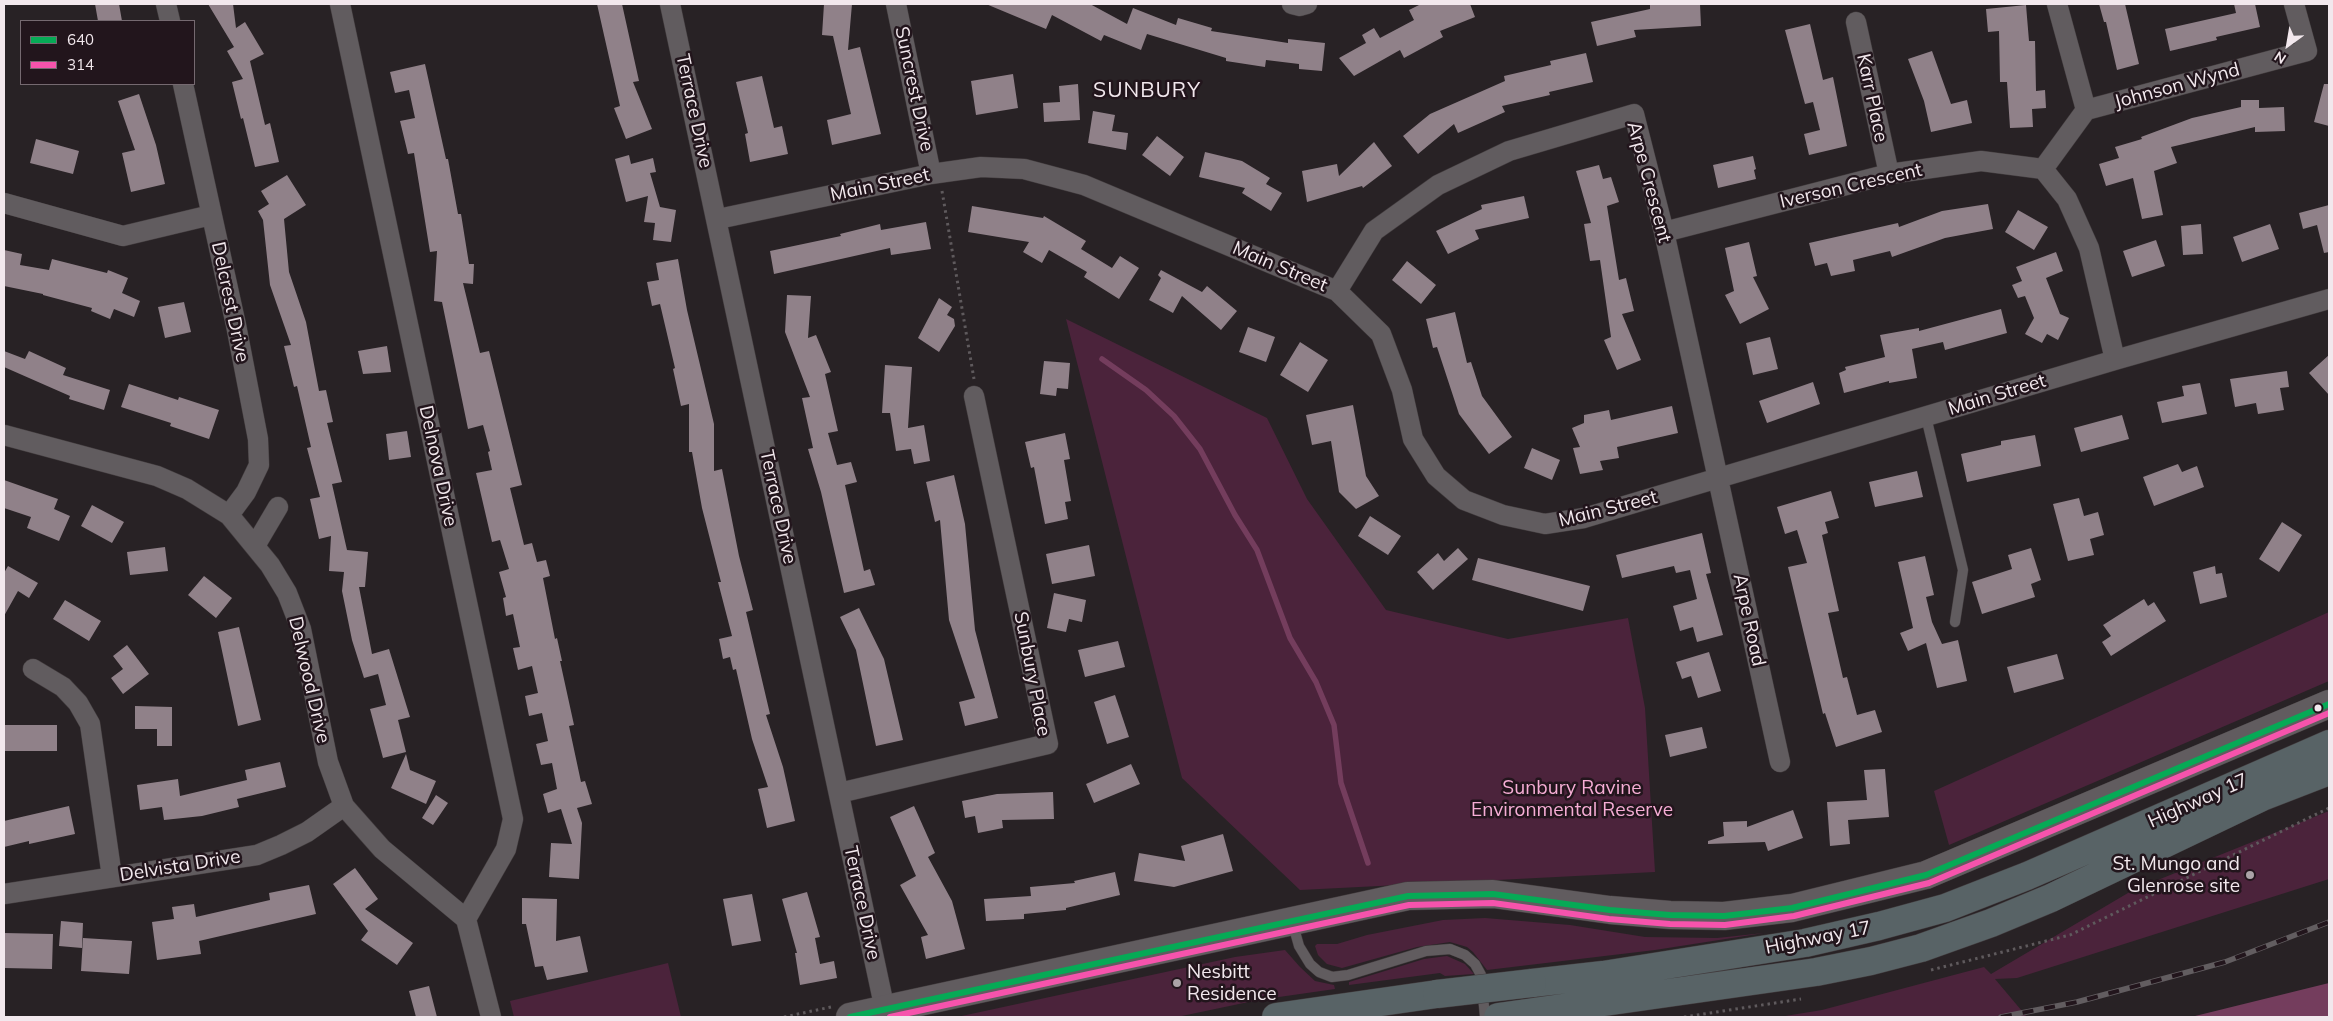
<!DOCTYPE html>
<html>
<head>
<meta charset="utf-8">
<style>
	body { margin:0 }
	#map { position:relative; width:2333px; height:1021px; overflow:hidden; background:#282225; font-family:Mulish,sans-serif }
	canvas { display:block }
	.frame { position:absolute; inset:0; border:5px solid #f2e8ed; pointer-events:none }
	.legend { position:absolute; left:20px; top:20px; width:175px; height:65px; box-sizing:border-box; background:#22151c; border:1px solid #756970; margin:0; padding:6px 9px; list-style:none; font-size:15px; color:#f2e8ed }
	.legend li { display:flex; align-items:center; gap:10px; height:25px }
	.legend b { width:25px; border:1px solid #756970 }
	.north { position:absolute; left:2263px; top:20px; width:50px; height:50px; -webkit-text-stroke:4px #22151c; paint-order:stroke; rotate:212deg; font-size:14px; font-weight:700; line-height:20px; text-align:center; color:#f2e8ed }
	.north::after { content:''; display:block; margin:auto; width:18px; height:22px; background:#f2e8ed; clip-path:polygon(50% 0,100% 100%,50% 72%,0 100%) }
</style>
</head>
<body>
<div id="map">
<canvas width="2333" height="1021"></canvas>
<div class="frame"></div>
<ul class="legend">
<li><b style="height:6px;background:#06aa56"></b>640</li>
<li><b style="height:6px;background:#f653ac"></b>314</li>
</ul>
<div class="north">N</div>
</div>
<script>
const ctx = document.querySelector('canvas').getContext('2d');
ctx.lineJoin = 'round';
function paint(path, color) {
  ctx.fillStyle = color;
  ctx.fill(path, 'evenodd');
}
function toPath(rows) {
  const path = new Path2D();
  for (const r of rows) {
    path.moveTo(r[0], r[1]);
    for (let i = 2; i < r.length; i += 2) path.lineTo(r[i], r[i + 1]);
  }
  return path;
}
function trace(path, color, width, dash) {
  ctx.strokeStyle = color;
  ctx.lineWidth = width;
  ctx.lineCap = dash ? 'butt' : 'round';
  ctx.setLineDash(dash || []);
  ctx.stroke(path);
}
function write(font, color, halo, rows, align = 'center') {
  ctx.font = font + ' Mulish,sans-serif';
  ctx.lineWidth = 5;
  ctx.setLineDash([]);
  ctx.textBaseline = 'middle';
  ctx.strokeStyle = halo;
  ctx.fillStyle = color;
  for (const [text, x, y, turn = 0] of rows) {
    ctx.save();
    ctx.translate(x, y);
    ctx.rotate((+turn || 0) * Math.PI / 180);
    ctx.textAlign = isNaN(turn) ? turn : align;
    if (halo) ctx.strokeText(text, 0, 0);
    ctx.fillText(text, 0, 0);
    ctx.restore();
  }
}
const green = toPath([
	[1066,319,1267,418,1307,499,1386,610,1508,639,1628,618,1645,708,1655,872,1300,890,1182,778],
	[2329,612,2329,681,1949,845,1934,791],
	[2329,811,2329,879,2017,978,1995,979,2027,1017,1779,1017,1822,1010,1984,967,1991,974,2133,890],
	[1485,918,1570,925,1645,937,1717,938,1764,933,1655,950,1487,970,1473,952,1467,947,1450,942,1417,947,1342,968,1327,964,1318,955,1315,946,1317,944,1337,944,1367,935,1443,920],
	[1285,950,1300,967,1315,981,1334,985,1335,989,1258,1000,1177,1017,957,1017,1235,957],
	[1447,956,1465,964,1474,974,1445,976,1440,973,1349,985,1349,982,1424,959],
	[668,963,681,1017,514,1017,510,1001]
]);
const water = toPath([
	[2329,983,2329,1017,2191,1017]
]);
const stream = toPath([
	[1102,359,1146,390,1174,416,1200,449,1235,515,1257,550,1290,638,1316,682,1334,725,1341,783,1368,863]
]);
const building = toPath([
	[95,4,119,4,122,21,98,21],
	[208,4,233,4,236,28,245,22,264,54,250,61,265,125,270,123,279,162,255,167,243,118,241,119,232,82,243,79,227,51,234,47],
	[597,4,622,4,639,81,633,82,652,129,626,139,614,108,620,106],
	[824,4,852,4,848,50,860,47,881,134,832,145,827,120,851,114,833,36,822,35],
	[986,4,1090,4,1127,24,1133,8,1176,25,1178,18,1212,28,1211,31,1288,43,1288,39,1325,43,1322,71,1299,69,1299,64,1266,60,1265,67,1226,61,1226,58,1147,34,1141,50,1104,35,1101,41,1052,15,1046,29],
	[1421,4,1470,4,1475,17,1440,31,1443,37,1404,58,1400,50,1354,76,1339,58,1366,43,1362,35,1374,28,1380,38,1414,20,1409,10],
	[1650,4,1700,4,1701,26,1634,30,1636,37,1597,46,1591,22,1650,9],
	[2099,4,2125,4,2139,64,2117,70,2106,22,2104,22],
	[2234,4,2255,4,2260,27,2216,37,2217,40,2170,51,2165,29,2236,13],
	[2026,5,2029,41,2035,41,2036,91,2045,90,2046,108,2032,109,2033,127,2010,128,2007,82,2000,82,1999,31,1988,32,1986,9],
	[1810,24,1823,80,1833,77,1847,146,1809,155,1804,134,1820,130,1813,102,1805,104,1785,30],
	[1932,51,1951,104,1967,100,1972,123,1931,132,1924,101,1908,59],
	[1586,53,1593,82,1549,92,1550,95,1502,106,1505,112,1458,133,1454,124,1418,154,1403,136,1430,114,1505,81,1504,76,1551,65,1550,61],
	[425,64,446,159,448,159,458,214,461,214,469,264,474,264,473,284,463,283,480,353,489,351,522,485,510,488,524,545,532,543,537,562,546,560,550,576,543,578,555,639,557,638,562,661,560,661,574,725,569,726,581,782,585,781,592,804,577,808,582,823,579,879,549,877,551,843,572,844,561,809,548,813,543,794,557,789,552,763,541,765,536,744,548,741,542,713,529,716,525,696,538,693,532,666,518,670,513,648,520,647,513,614,506,616,503,598,506,597,499,572,509,569,500,540,492,542,476,473,492,470,488,452,490,451,483,425,468,429,442,302,434,301,437,251,430,252,414,153,408,154,400,121,415,118,409,90,395,93,390,72],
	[1013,74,1018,108,976,115,971,81],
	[762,76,774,128,782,126,788,154,750,162,745,134,748,133,736,82],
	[1078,84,1080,120,1044,122,1043,103,1060,102,1059,86],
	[2324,84,2329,84,2329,126,2314,122],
	[139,94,156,145,165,184,131,192,122,153,135,150,118,101],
	[2241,100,2259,100,2259,108,2284,107,2285,131,2255,132,2255,127,2171,147,2177,163,2154,171,2163,215,2142,219,2133,178,2106,186,2099,164,2119,158,2115,147,2142,139,2141,137,2192,118,2241,107],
	[1093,111,1115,115,1112,131,1128,133,1126,150,1088,143],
	[1157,136,1184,157,1170,176,1142,155],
	[36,139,79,151,73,174,30,163],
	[1374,142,1392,166,1363,188,1362,186,1307,202,1302,171,1337,164,1339,176],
	[1205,152,1242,161,1270,178,1266,184,1282,193,1271,211,1242,193,1245,188,1199,177],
	[629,155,631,164,653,158,656,172,650,173,660,207,676,210,671,242,653,240,655,223,644,222,648,196,626,202,615,159],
	[1753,156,1756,169,1754,170,1756,179,1718,188,1713,165],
	[1599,165,1603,179,1611,177,1619,202,1607,206,1619,280,1626,278,1634,311,1622,314,1641,360,1617,370,1604,340,1611,337,1600,260,1590,261,1584,224,1591,223,1576,171],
	[287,175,306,205,284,219,289,272,306,322,319,391,326,390,333,422,327,423,342,482,332,484,347,550,368,552,365,587,359,587,372,654,389,649,410,717,398,720,406,752,383,758,370,709,386,705,378,674,364,678,352,640,342,591,344,572,329,571,331,536,319,539,310,499,320,497,307,448,311,447,297,386,294,387,284,346,291,345,270,285,263,220,258,211,269,204,261,191],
	[1524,196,1529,218,1475,230,1479,239,1448,254,1436,231,1482,209,1481,205],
	[1988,204,1993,229,1945,238,1892,257,1890,251,1853,260,1855,271,1831,276,1827,263,1815,266,1809,243,1898,223,1899,227,1942,211],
	[2329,205,2329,252,2324,253,2317,225,2303,229,2299,213],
	[972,206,1043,218,1044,216,1086,241,1081,249,1112,268,1120,256,1139,268,1119,299,1084,277,1087,272,1049,250,1042,263,1023,252,1029,242,968,232],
	[2018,210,2048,227,2034,250,2005,232],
	[926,222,931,249,891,255,890,248,774,274,770,251,841,236,840,234,880,224,881,230],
	[2201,224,2203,254,2183,255,2181,226],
	[2270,224,2279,249,2242,262,2233,237],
	[2156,240,2165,266,2132,277,2123,251],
	[1749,242,1757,276,1753,277,1769,309,1740,324,1725,295,1734,291,1725,248],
	[4,250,22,254,20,265,49,270,52,259,107,273,108,270,128,278,122,293,140,301,134,317,114,309,110,319,91,311,92,308,43,295,43,294,4,286],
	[2056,252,2063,271,2046,278,2060,314,2069,318,2058,340,2047,334,2042,343,2025,334,2034,318,2025,296,2018,298,2012,285,2022,281,2016,267],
	[678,259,687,310,714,424,714,471,722,469,739,556,753,610,746,612,770,714,766,715,783,767,795,821,767,828,758,789,768,787,752,739,736,669,733,670,730,657,723,659,719,639,732,636,718,582,721,582,702,508,692,452,689,452,689,404,681,406,673,369,675,368,660,304,652,306,647,282,659,280,656,263],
	[1407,261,1436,285,1421,304,1392,280],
	[1161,270,1202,292,1207,286,1237,311,1221,330,1182,296,1173,313,1149,300,1161,278,1158,275],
	[787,295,811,296,808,338,816,335,831,372,825,374,838,431,828,433,837,465,851,462,857,482,845,485,864,571,870,569,875,585,844,593,821,492,808,449,813,448,802,398,810,397,785,332],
	[939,298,952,307,947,315,954,319,955,326,939,352,918,338],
	[184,302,191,332,165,338,158,307],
	[2001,309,2007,333,1945,350,1943,342,1912,349,1917,378,1889,383,1889,381,1844,393,1839,373,1846,370,1845,367,1885,357,1880,335,1919,328,1919,331],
	[1455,312,1467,363,1471,362,1482,396,1512,437,1489,454,1459,414,1437,347,1433,348,1426,319],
	[1248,327,1275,337,1266,362,1239,352],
	[1770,337,1778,369,1753,375,1746,343],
	[1300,342,1328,360,1308,392,1280,375],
	[387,346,391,372,363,374,358,351],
	[4,351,25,359,29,351,66,368,63,375,110,390,104,410,69,399,70,396,4,367],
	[2329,355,2329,395,2309,373],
	[1044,361,1070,363,1068,389,1057,388,1056,396,1040,394],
	[885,365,912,367,908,428,924,425,930,461,914,464,911,449,896,451,890,413,882,413],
	[2287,371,2289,387,2280,388,2284,410,2258,414,2256,403,2235,407,2230,379],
	[1813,382,1820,404,1767,423,1759,401],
	[2200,383,2207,414,2162,423,2157,402,2184,396,2182,386],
	[129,384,178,400,179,397,219,410,209,439,170,426,171,423,121,407],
	[1353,405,1366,476,1379,496,1356,509,1339,492,1331,441,1312,445,1306,415],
	[1672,406,1678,433,1617,447,1619,458,1600,461,1603,470,1580,474,1573,448,1580,447,1572,428,1584,423,1584,415,1609,410,1611,420],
	[2122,415,2129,439,2081,452,2074,428],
	[407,431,411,457,389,460,386,434],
	[1065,433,1070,459,1064,460,1071,501,1065,502,1068,519,1045,524,1034,467,1031,468,1025,442],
	[2035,435,2041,466,1967,482,1961,454,2001,445,2001,441],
	[1532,448,1560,460,1552,480,1524,468],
	[2178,464,2182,472,2197,466,2204,487,2154,506,2143,477],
	[1917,471,1923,497,1875,507,1869,482],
	[954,475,965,524,975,630,998,718,965,726,959,702,975,698,949,620,940,520,935,522,926,482],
	[4,480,58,499,54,509,70,516,59,541,27,528,31,517,4,508],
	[1831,491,1839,518,1825,522,1828,533,1822,535,1839,611,1828,613,1843,678,1847,677,1857,715,1875,710,1882,732,1836,747,1825,713,1823,714,1788,567,1807,563,1797,530,1785,534,1777,507],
	[2079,498,2084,516,2098,512,2104,535,2090,539,2094,555,2068,561,2053,504],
	[92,505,124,522,112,543,81,526],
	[1370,516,1401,536,1388,555,1358,536],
	[2282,522,2302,535,2279,572,2259,559],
	[1702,533,1711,573,1706,574,1723,635,1697,642,1693,627,1680,631,1673,606,1697,599,1690,570,1676,573,1674,566,1622,578,1616,555],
	[1089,545,1095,576,1052,584,1046,554],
	[165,547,168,571,130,575,127,552],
	[1458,548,1468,559,1433,590,1417,572,1438,553,1444,561],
	[2031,548,2041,580,2031,584,2035,597,1982,614,1972,582,2012,569,2008,555],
	[1925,556,1934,595,1926,597,1932,622,1942,644,1958,640,1967,681,1937,688,1926,643,1908,651,1900,633,1913,628,1898,562],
	[1478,558,1590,586,1583,611,1472,580],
	[8,566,38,583,29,598,18,591,4,616,4,573],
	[2215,566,2216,574,2222,573,2227,597,2200,604,2193,572],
	[204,576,232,598,216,618,188,595],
	[1054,593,1086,600,1082,622,1069,619,1066,632,1047,628],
	[2144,599,2148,606,2154,602,2166,621,2111,656,2102,642,2111,636,2103,625],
	[65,600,101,621,89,641,53,619],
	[859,608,884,659,903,740,876,746,856,650,840,617],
	[239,627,261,720,238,726,218,632],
	[1118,641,1125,667,1085,677,1078,650],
	[127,645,149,674,123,694,111,678,123,669,113,656],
	[1709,652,1721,691,1698,698,1691,676,1682,679,1676,662],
	[2057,654,2064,679,2014,693,2007,667],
	[1115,695,1129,737,1107,744,1094,702],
	[135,706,172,707,172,746,157,746,157,729,135,729],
	[4,725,57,725,57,751,4,751],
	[1702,727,1707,748,1670,757,1665,735],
	[406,754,410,770,436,781,426,804,391,788],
	[280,762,286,787,237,799,239,807,202,816,164,820,162,807,140,810,137,785,178,779,180,796,247,780,245,770],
	[1131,764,1140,784,1094,803,1086,784],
	[1885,769,1889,817,1848,820,1850,844,1830,846,1827,802,1867,800,1864,770],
	[1053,792,1054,819,1002,820,1003,828,978,833,975,816,965,818,962,801,997,794],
	[436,795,448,803,433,825,422,818],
	[69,806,75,834,29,844,29,841,4,847,4,821],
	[914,806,935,853,928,857,952,901,965,949,926,959,921,937,928,935,900,885,916,876,890,817],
	[1793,810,1803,838,1768,851,1765,842,1708,844,1708,841,1724,836,1723,822,1747,821,1747,827],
	[1223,834,1233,871,1174,887,1134,881,1139,853,1185,861,1181,846],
	[355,868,378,899,365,909,413,943,397,965,361,940,368,931,333,884],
	[1115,872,1120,895,1066,908,1066,910,1024,914,1024,919,986,921,984,899,1031,896,1030,887,1075,883,1074,881],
	[309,885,316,914,199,941,201,954,157,960,152,922,174,919,172,907,194,904,196,917,270,900,269,893],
	[807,892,820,937,815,938,820,964,834,961,837,978,800,985,795,953,797,953,782,899],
	[752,894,761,941,732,946,723,899],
	[522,898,557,899,556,941,580,936,588,972,547,980,543,966,535,967,526,924,522,924],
	[61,921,83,923,82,948,59,946],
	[4,933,53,934,52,969,4,968],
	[83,938,132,941,129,974,81,971],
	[429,986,437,1017,416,1017,409,991]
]);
const path = toPath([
	[942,191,974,379],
	[1931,970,2070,935,2329,808],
	[784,1017,831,1007],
	[1684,1017,1801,999]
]);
const lane = toPath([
	[1926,417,1963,570,1955,622],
	[1292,921,1299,946,1310,964,1319,972,1332,977,1348,975,1426,951,1450,949,1465,955,1475,964,1481,975,1485,1017]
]);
const street = toPath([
	[166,4,170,21],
	[340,4,513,819,506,849,466,919],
	[670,4,885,1010],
	[896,4,931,174],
	[1292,4,1300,6,1307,4],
	[2057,4,2086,110],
	[1856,22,1889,174],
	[183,84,236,325,258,439,259,465,246,492,229,515],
	[2043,169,2086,110,2307,51,2294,4],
	[4,203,123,236,211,215],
	[718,219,931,174,981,167,1024,169,1084,185,1337,291,1381,334,1402,390,1413,439,1436,476,1464,500,1503,515,1545,524,1584,518,2115,360,2329,299],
	[1664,232,1889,174,1981,161,2043,169,2067,199,2089,248,2115,360],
	[1337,291,1374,231,1438,185,1509,151,1634,114,1664,232,1780,762],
	[4,435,157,476,187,489,229,515,270,565,287,593,301,629,328,762,344,806,382,849,466,919,491,1017],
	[255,546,278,507],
	[33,669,63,687,78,703,90,724,112,877],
	[839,793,1048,744,974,396],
	[4,894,257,855,281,845,307,832,344,806]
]);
const secondary = toPath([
	[850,1017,1408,896,1493,894,1610,910,1670,915,1724,916,1792,908,1926,875,2329,704]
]);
const highway = toPath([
	[1532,983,1603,975,1805,943,1879,926,1945,908,2027,876,2329,744],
	[1276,1017,1437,994],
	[1498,1017,1816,972,1871,961,1921,948,1991,923,2051,898,2262,797,2329,771]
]);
const rail = toPath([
	[2001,1017,2077,1002,2225,962,2329,922]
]);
const highwayBridge = toPath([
	[1437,994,1532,983]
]);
const bus1 = toPath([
	[850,1017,1408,896,1493,894,1610,910,1670,915,1724,916,1792,908,1926,875,2329,704]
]);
const bus2 = toPath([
	[890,1017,1409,905,1493,903,1609,919,1670,924,1725,925,1794,916,1929,883,2329,713]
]);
const markers = [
	[2318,708,4.5,"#f2e8ed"],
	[2250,875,5,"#aba3a7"],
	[1177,983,5,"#aba3a7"]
];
const streetNames = [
	["Johnson Wynd",2177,86,-15],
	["Suncrest Drive",914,89,78],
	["Karr Place",1872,98,78],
	["Terrace Drive",694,111,78],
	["Arpe Crescent",1649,182,75],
	["Main Street",880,185,-12],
	["Iverson Crescent",1851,186,-13],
	["Main Street",1280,267,23],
	["Delcrest Drive",230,302,78],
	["Main Street",1997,395,-17],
	["Delnova Drive",438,466,78],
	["Terrace Drive",778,507,78],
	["Main Street",1608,509,-14],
	["Arpe Road",1749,620,78],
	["Sunbury Place",1032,674,79],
	["Delwood Drive",309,680,77],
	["Highway 17",2198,801,-24],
	["Delvista Drive",180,866,-9],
	["Terrace Drive",862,903,78],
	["Highway 17",1818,938,-11]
];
const parkNames = [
	["Sunbury Ravine",1572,788],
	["Environmental Reserve",1572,810]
];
const poiNames = [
	["St. Mungo and",2240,864],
	["Glenrose site",2240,886],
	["Nesbitt",1187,972,"left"],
	["Residence",1187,994,"left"]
];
const quarterNames = [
	["SUNBURY",1147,91]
];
paint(green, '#4b233b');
paint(water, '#743d5d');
trace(stream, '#743d5d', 5.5);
paint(building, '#908189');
trace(lane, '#423c3e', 11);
trace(street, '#423c3e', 21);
trace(secondary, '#423c3e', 29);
trace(highway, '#423c3e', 29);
trace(path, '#5f5a5d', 3, [2.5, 4]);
trace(lane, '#615c5f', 10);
trace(street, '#615c5f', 20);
trace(secondary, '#615c5f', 28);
trace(highway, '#586366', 28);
trace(rail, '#625d60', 5.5);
trace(rail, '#22151c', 4, [11]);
trace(highwayBridge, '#423c3e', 29, []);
trace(highwayBridge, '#586366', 28);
trace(bus1, '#06aa56', 6);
trace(bus2, '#f653ac', 6);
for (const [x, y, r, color] of markers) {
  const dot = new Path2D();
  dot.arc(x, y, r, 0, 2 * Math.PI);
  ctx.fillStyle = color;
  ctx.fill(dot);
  trace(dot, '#22151c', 2);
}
write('19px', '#f2e8ed', '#22151c', streetNames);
write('19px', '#f6add5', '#22151c', parkNames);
write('19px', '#f2e8ed', '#22151c', poiNames, 'right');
ctx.letterSpacing = '1px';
write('21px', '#f2e8ed', '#22151c', quarterNames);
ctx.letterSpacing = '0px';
</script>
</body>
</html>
